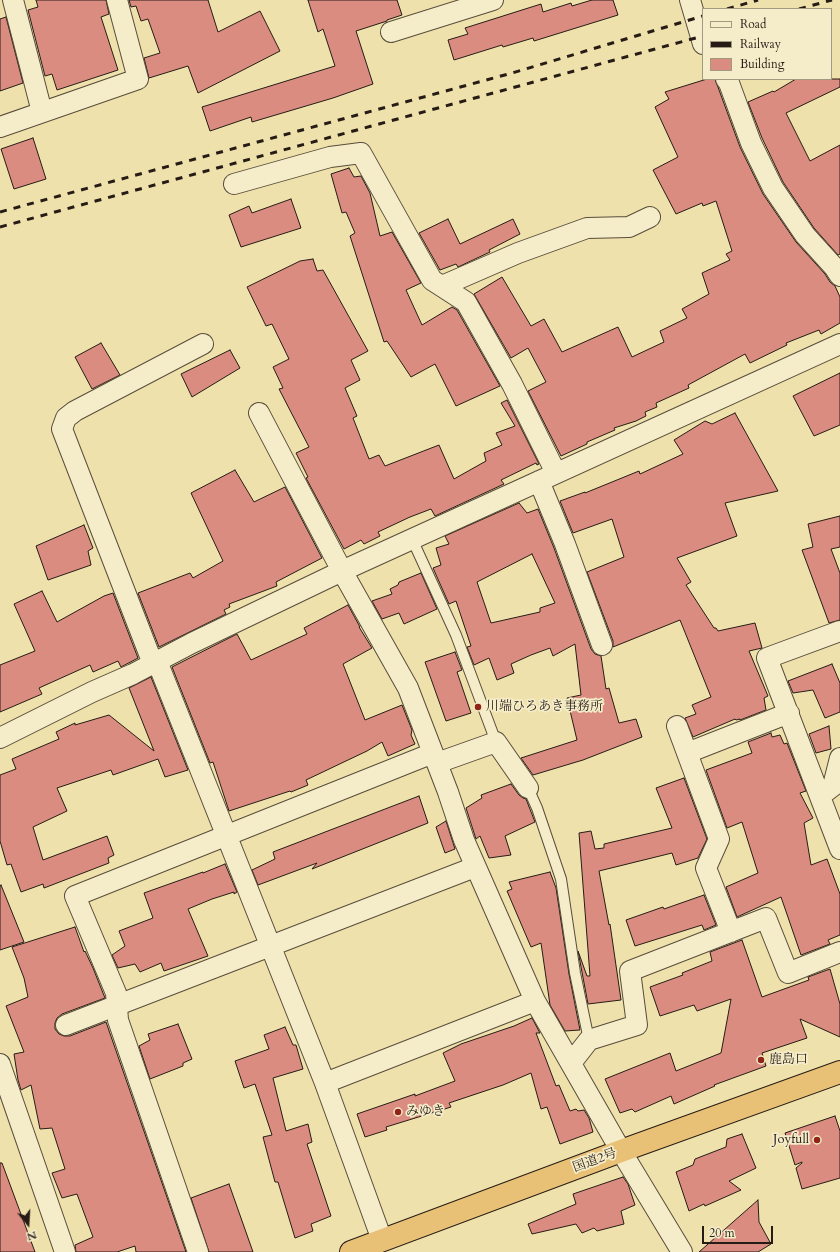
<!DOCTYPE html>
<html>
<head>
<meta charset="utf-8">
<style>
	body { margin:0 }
	#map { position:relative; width:840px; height:1252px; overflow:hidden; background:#efe1ac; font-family:Cardo,serif }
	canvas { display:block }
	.legend { position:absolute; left:702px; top:8px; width:130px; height:72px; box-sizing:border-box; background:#f5ecc9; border:1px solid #a29981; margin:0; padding:5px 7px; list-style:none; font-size:12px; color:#261c15 }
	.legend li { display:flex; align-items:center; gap:8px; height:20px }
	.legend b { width:20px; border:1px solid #a29981 }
	.north { position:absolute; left:8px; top:1204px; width:40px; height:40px; -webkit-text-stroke:3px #f5ecc9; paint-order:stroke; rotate:162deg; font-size:11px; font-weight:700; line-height:16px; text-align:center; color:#261c15 }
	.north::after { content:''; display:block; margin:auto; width:14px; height:18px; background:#261c15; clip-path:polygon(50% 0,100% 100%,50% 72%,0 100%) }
	.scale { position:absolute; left:702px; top:1226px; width:71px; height:18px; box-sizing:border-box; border:2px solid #261c15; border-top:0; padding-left:5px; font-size:12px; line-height:14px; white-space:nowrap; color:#261c15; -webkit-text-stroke:3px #f5ecc9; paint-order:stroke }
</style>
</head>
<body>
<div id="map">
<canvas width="840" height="1252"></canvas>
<ul class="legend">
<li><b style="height:5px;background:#f5ecc9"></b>Road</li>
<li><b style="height:5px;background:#261c15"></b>Railway</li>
<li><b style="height:11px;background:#da8c80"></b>Building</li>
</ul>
<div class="north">N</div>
<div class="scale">20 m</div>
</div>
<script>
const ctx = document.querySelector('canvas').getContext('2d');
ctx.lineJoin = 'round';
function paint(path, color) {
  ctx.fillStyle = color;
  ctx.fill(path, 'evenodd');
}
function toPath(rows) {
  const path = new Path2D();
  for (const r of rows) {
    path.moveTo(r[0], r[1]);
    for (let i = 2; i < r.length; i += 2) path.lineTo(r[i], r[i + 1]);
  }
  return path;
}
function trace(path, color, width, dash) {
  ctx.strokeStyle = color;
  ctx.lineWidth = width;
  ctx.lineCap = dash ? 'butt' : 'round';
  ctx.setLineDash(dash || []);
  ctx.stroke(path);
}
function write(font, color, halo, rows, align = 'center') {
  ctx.font = font + ' Cardo,"Noto Serif JP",serif';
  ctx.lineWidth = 3.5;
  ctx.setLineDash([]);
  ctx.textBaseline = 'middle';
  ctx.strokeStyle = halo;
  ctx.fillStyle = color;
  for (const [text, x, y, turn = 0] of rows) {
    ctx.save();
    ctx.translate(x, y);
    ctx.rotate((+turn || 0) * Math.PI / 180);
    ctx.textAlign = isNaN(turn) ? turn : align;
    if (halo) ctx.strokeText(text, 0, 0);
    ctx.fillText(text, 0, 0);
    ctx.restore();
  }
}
const building = toPath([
	[36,0,106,0,109,14,101,17,118,70,57,90,52,74,45,76,28,10,38,7,36,0],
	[129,0,208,0,218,32,260,11,280,51,198,93,188,66,149,78,144,58,160,53,148,19,141,21,136,6,131,7,129,0],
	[308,0,397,0,402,15,387,20,387,21,356,31,373,84,333,98,252,122,251,117,210,131,202,107,335,66,323,29,318,32,308,0],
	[592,0,613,0,618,15,534,41,533,38,503,47,502,45,454,60,448,40,468,34,465,28,541,4,543,12,571,3,572,6,592,0],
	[6,17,23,83,0,91,0,19,6,17],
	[707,79,715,79,740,147,763,194,796,242,825,274,830,282,835,286,840,297,840,323,821,334,819,330,786,343,787,345,750,363,745,354,688,385,689,388,656,403,657,407,645,412,646,416,636,421,614,428,615,430,587,442,587,444,561,456,560,454,528,391,546,382,528,348,511,358,474,294,502,277,531,326,544,319,562,352,618,327,632,357,664,342,660,331,687,318,682,309,709,294,702,273,730,260,726,254,732,251,716,201,703,206,702,203,676,214,653,170,678,157,655,107,669,99,665,92,707,79],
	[796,79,840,79,840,87,786,113,810,161,840,145,840,254,838,255,814,228,783,182,762,138,748,102,773,91,774,92,796,79],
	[33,138,46,179,14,189,1,149,33,138],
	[349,168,354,177,361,176,370,193,380,236,392,232,421,283,406,290,422,325,452,307,457,310,500,386,456,406,435,364,411,377,387,341,384,342,350,236,355,233,346,212,342,213,331,174,349,168],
	[291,199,301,228,241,247,229,215,249,206,252,213,291,199],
	[448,219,460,244,513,219,520,234,489,250,490,252,458,267,456,264,440,270,419,233,448,219],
	[313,259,317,271,323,270,368,351,351,360,360,380,345,388,357,416,353,418,369,459,379,455,385,466,439,445,454,479,486,461,484,453,502,445,496,433,515,426,501,403,507,400,539,464,537,465,536,463,501,480,504,484,435,516,431,509,410,517,378,532,380,536,364,544,361,540,344,549,306,478,308,477,296,453,309,447,279,389,283,388,273,367,289,359,272,324,266,326,247,287,300,261,313,259],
	[101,343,120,375,92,389,75,357,101,343],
	[230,350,240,368,192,397,181,374,230,350],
	[840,373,840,425,814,436,793,396,840,373],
	[735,413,778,491,725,503,737,536,677,558,691,582,686,585,714,628,716,628,718,631,755,623,762,648,749,651,768,696,764,698,766,710,740,720,740,719,736,720,735,719,693,737,685,718,696,714,692,705,711,697,680,620,613,647,613,641,587,572,624,557,612,519,573,533,560,501,585,492,585,493,639,471,640,474,683,454,674,440,705,421,712,424,735,413],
	[235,470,254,502,285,487,322,558,276,582,277,586,229,604,230,607,224,610,226,614,159,647,138,593,190,573,193,578,223,561,191,493,235,470],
	[519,503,527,513,538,509,554,548,591,649,595,654,601,656,606,689,609,688,619,723,636,719,642,737,583,760,533,775,521,758,577,740,567,698,581,695,575,644,553,656,550,648,531,655,511,664,514,673,497,680,489,658,474,665,467,647,471,646,456,601,449,604,433,568,441,565,436,548,449,544,445,536,519,503],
	[532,554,555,603,540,608,540,612,491,623,477,582,532,554],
	[840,516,840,547,831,549,840,573,840,620,829,623,802,550,813,547,808,524,840,516],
	[84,525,93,548,88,551,91,565,48,580,36,546,84,525],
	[421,573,437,609,404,624,399,613,382,619,372,601,392,594,390,589,398,585,399,582,421,573],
	[42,591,57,622,104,596,113,593,138,658,121,667,118,661,93,672,90,665,39,688,42,694,0,712,0,665,35,651,14,604,42,591],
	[348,605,360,627,359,627,372,648,343,664,365,720,402,705,412,730,411,735,415,744,388,756,382,742,367,751,306,780,308,785,291,792,290,791,229,811,213,762,210,763,172,667,237,634,251,660,307,634,304,628,348,605],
	[455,652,462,670,457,672,471,713,446,721,425,662,455,652],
	[832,664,840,683,840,712,825,718,813,690,793,693,788,681,832,664],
	[151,677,188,770,165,777,158,759,113,775,111,770,57,788,67,811,33,827,43,860,107,836,114,855,108,858,109,863,44,888,43,884,21,892,11,864,7,865,0,841,0,775,16,769,12,759,59,739,56,732,75,723,75,725,109,715,154,751,129,688,151,677],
	[829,726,831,749,816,753,809,734,829,726],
	[771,733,772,737,780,735,784,744,787,743,806,791,800,793,813,818,804,823,811,865,827,859,840,894,840,935,828,940,830,944,801,955,781,897,737,917,726,887,758,873,742,822,727,828,706,770,752,753,748,742,771,733],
	[684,778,707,839,698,858,676,865,672,853,599,871,609,925,610,924,621,1000,588,1004,578,951,587,976,590,976,579,833,591,831,595,849,604,848,604,844,672,828,656,788,684,778],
	[511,784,519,795,523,798,526,799,535,822,505,836,511,855,489,858,480,836,476,839,466,808,482,798,481,795,511,784],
	[419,796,428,823,312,869,317,863,258,885,252,870,275,859,273,852,419,796],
	[446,821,455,849,445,853,436,827,446,821],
	[225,864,237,892,234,894,234,892,212,899,188,909,208,956,164,971,161,963,140,972,135,964,118,968,112,955,125,946,119,931,153,918,144,893,203,872,203,873,225,864],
	[550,872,556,888,569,974,580,1030,565,1031,550,1005,541,943,531,947,507,891,512,889,509,882,550,872],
	[1,885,24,942,0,950,0,886,1,885],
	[704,895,716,925,704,930,702,925,635,946,626,920,663,907,664,909,704,895],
	[75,927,84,952,85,951,93,968,105,998,62,1014,57,1018,55,1023,55,1029,59,1034,64,1036,70,1036,106,1022,186,1252,136,1252,135,1246,117,1252,76,1252,75,1245,93,1237,77,1194,62,1198,52,1173,65,1169,52,1128,40,1129,31,1085,21,1090,18,1080,14,1054,24,1052,6,1006,28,997,24,978,12,947,75,927],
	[742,940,762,997,809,980,808,977,830,969,840,1004,840,1037,800,1019,807,1038,762,1053,766,1066,714,1085,715,1086,674,1104,671,1096,635,1112,632,1109,620,1113,605,1079,670,1053,676,1071,721,1053,731,999,697,1011,694,1005,660,1016,650,987,683,975,682,973,712,961,710,952,742,940],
	[532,1018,540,1033,536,1033,556,1086,559,1085,570,1111,576,1109,578,1111,584,1110,589,1118,593,1132,560,1144,547,1107,541,1109,531,1073,503,1085,449,1103,451,1107,386,1127,387,1130,365,1137,357,1114,415,1094,415,1096,455,1081,443,1053,461,1044,514,1026,532,1018],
	[178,1024,192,1059,183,1063,183,1066,150,1079,139,1046,150,1040,148,1034,178,1024],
	[285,1027,293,1045,296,1045,303,1069,273,1078,286,1131,308,1124,312,1142,307,1144,331,1216,311,1224,313,1231,295,1238,278,1182,275,1182,263,1137,272,1135,255,1084,244,1088,235,1061,269,1049,264,1035,285,1027],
	[835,1116,840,1131,840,1178,802,1189,796,1168,802,1163,802,1162,795,1165,785,1133,835,1116],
	[742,1134,756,1168,729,1181,741,1190,705,1206,704,1204,689,1211,676,1172,693,1165,695,1159,726,1147,727,1139,742,1134],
	[0,1163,2,1163,35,1252,0,1252,0,1163],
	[623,1177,628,1184,635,1205,621,1211,624,1224,597,1231,594,1228,582,1233,576,1224,532,1234,528,1224,576,1204,573,1194,623,1177],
	[229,1184,253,1252,209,1252,191,1198,229,1184],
	[758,1200,759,1222,771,1244,758,1252,699,1252,758,1200]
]);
const service = toPath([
	[412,539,456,635,496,742],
	[528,788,537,808,561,879,575,973,589,1040]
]);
const minor = toPath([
	[13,0,42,112],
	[690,0,703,44],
	[391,32,493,0],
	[726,79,729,83,751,143,773,188,805,235,834,267,840,276],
	[0,127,138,79,117,0],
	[234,184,330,157,361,153,432,280,466,302,512,384,556,473],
	[442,286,518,253,587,228,629,227,650,217],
	[259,413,342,571,408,688,448,792,464,840,535,1001,621,1151,682,1252],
	[539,481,565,544,602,645],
	[840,631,767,658,840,849],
	[157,661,325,1083,382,1240],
	[153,664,62,429,66,418,75,411,203,344],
	[677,726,719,839,706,868,731,932],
	[0,738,92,692,133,674,192,643,342,571,840,344],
	[687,753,789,713],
	[437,763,496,742,528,788],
	[820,796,833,786,840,758],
	[66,1025,475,867],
	[571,1063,589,1040,637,1025,630,971,766,918,788,973,840,952],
	[0,1064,65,1252],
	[325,1083,535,1001],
	[198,1252,118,1020,116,993,75,896,433,753]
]);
const trunk = toPath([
	[351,1252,621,1151,840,1072]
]);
const rail = toPath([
	[727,9,758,0],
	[799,9,832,0],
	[0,212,512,73,703,16],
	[0,227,703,36]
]);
const markers = [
	[478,707,4,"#8f2418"],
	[761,1060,4,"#8f2418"],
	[398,1112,4,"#8f2418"],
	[817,1140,4,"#8f2418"]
];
const poiNames = [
	["川端ひろあき事務所",486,707],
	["鹿島口",769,1060],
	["みゆき",406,1112],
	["Joyfull",809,1140,"right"]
];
const streetNames = [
	["国道2号",595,1161,-20]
];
paint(building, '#da8c80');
trace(building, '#261c15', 1);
trace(service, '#584d3b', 12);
trace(minor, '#584d3b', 22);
trace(trunk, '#261c15', 24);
trace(service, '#f5ecc9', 10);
trace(minor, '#f5ecc9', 20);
trace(trunk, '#e8c076', 22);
trace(rail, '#261c15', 3, [7, 7]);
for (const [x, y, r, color] of markers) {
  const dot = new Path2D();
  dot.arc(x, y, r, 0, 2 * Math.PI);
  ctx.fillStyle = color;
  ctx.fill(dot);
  trace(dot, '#f5ecc9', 1.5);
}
write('13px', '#261c15', '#f5ecc9', poiNames, 'left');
write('13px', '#261c15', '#f5ecc9', streetNames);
</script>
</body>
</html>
